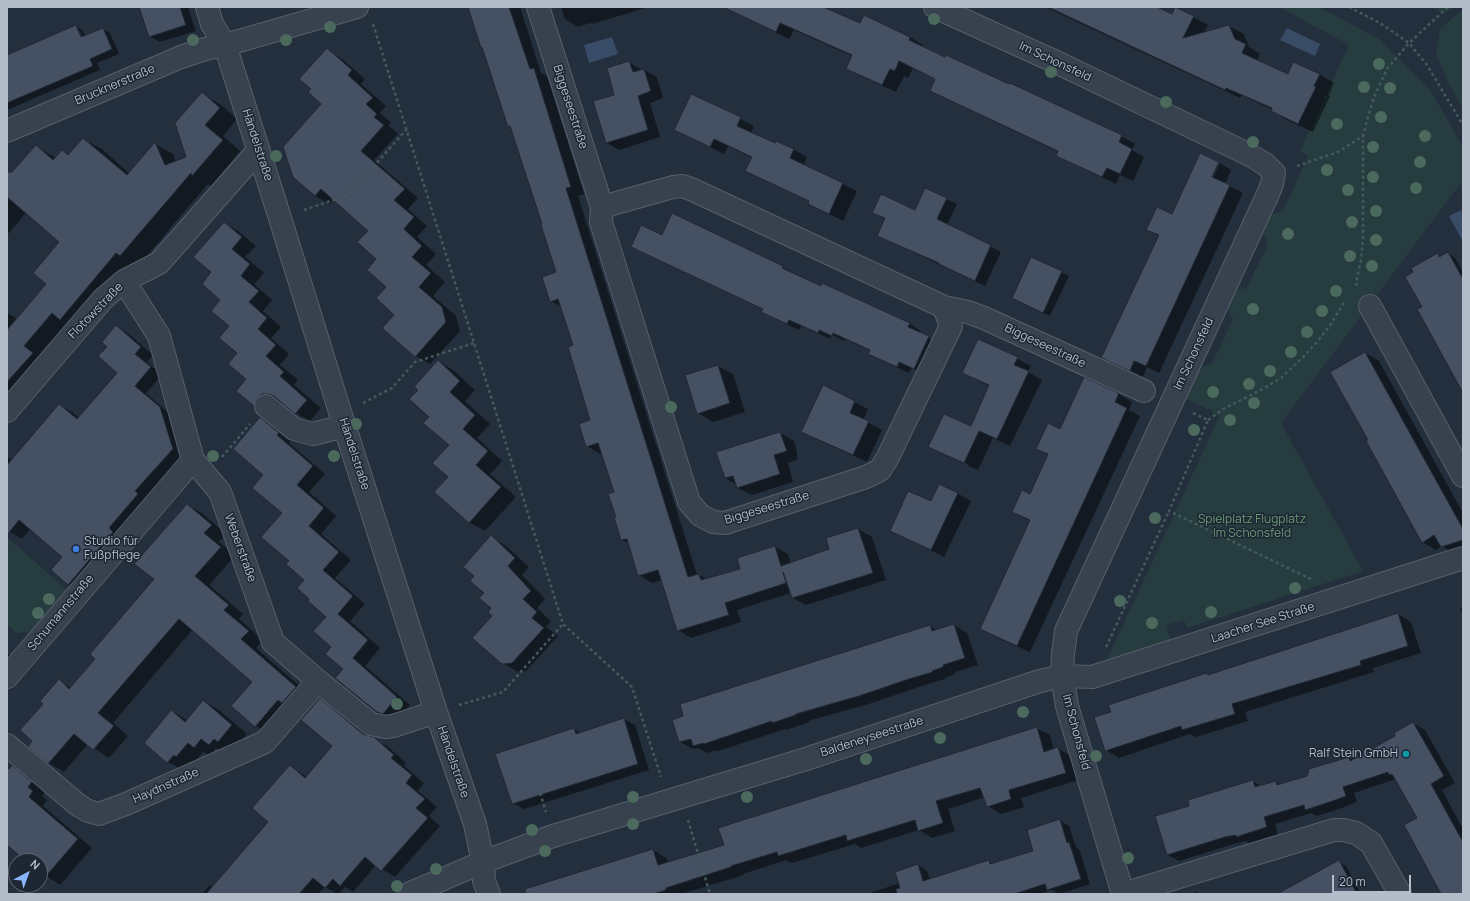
<!DOCTYPE html>
<html>
<head>
<meta charset="utf-8">
<style>
	body { margin:0 }
	#map { position:relative; width:1470px; height:901px; overflow:hidden; background:#242f3e; font-family:Manrope,sans-serif }
	canvas { display:block }
	.frame { position:absolute; inset:0; border:8px solid #b4bcc9; pointer-events:none }
	.north { position:absolute; left:8px; top:853px; width:40px; height:40px; box-sizing:border-box; background:#1d2633; border:1px solid #59626f; border-radius:50%; rotate:41deg; font-size:11px; font-weight:700; line-height:16px; text-align:center; color:#b4bcc9 }
	.north::after { content:''; display:block; margin:auto; width:14px; height:18px; background:#8ab4f8; clip-path:polygon(50% 0,100% 100%,50% 72%,0 100%) }
	.scale { position:absolute; left:1332px; top:875px; width:79px; height:18px; box-sizing:border-box; border:2px solid #b4bcc9; border-top:0; padding-left:5px; font-size:12px; line-height:14px; white-space:nowrap; color:#b4bcc9; -webkit-text-stroke:3px #1d2633; paint-order:stroke }
</style>
</head>
<body>
<div id="map">
<canvas width="1470" height="901"></canvas>
<div class="frame"></div>
<div class="north">N</div>
<div class="scale">20 m</div>
</div>
<script>
const ctx = document.querySelector('canvas').getContext('2d');
ctx.lineJoin = 'round';
function paint(path, color) {
  ctx.fillStyle = color;
  ctx.fill(path, 'evenodd');
}
function toPath(rows) {
  const path = new Path2D();
  for (const r of rows) {
    path.moveTo(r[0], r[1]);
    for (let i = 2; i < r.length; i += 2) path.lineTo(r[i], r[i + 1]);
  }
  return path;
}
function trace(path, color, width, dash) {
  ctx.strokeStyle = color;
  ctx.lineWidth = width;
  ctx.lineCap = dash ? 'butt' : 'round';
  ctx.setLineDash(dash || []);
  ctx.stroke(path);
}
function write(font, color, halo, rows, align = 'center') {
  ctx.font = font + ' Manrope,sans-serif';
  ctx.lineWidth = 3;
  ctx.setLineDash([]);
  ctx.textBaseline = 'middle';
  ctx.strokeStyle = halo;
  ctx.fillStyle = color;
  for (const [text, x, y, turn = 0] of rows) {
    ctx.save();
    ctx.translate(x, y);
    ctx.rotate((+turn || 0) * Math.PI / 180);
    ctx.textAlign = isNaN(turn) ? turn : align;
    if (halo) ctx.strokeText(text, 0, 0);
    ctx.fillText(text, 0, 0);
    ctx.restore();
  }
}
const green = toPath([
	[1279,7,1319,7,1379,39,1431,91,1463,147,1463,189,1460,184,1281,423,1363,571,1187,628,1184,620,1166,625,1172,644,1105,664,1219,417,1210,410,1186,399,1200,367,1212,364,1233,319,1227,307,1234,290,1247,288,1268,244,1262,230,1270,215,1283,211,1308,156,1300,151,1349,45],
	[1431,7,1457,7,1442,13],
	[1462,10,1463,10,1463,108,1448,83,1436,54,1440,29],
	[7,537,68,591,33,632,16,633,7,624]
]);
const water = toPath([
	[1287,28,1320,44,1315,56,1280,40],
	[612,37,618,54,589,63,584,45],
	[1461,210,1463,213,1463,242,1449,216]
]);
const shadow = toPath([
	[140,7,188,7,196,31,160,42,149,36],
	[478,7,520,7,541,73,547,76,584,194,578,196,697,575,699,575,707,579,742,569,775,547,788,554,791,563,831,550,858,529,872,537,886,580,806,605,793,598,791,593,737,610,741,622,691,638,678,630,662,580,652,583,639,575,630,544,622,540,617,517,616,493,602,453,600,454,587,446,592,421,574,346,562,308,551,301,558,272,512,129,509,127,484,48,482,47],
	[561,7,649,7,592,24,590,23,578,27,565,19],
	[737,7,821,7,860,25,864,17,910,37,923,45,922,47,1121,136,1135,144,1132,150,1144,157,1133,181,1120,175,1116,184,1071,163,1057,155,1059,152,944,98,931,90,936,79,913,68,908,78,904,76,896,92,860,76,847,68,852,56,794,30,789,39,735,12],
	[1045,7,1154,7,1172,16,1193,17,1208,25,1204,33,1229,26,1244,34,1249,47,1260,54,1257,61,1289,75,1319,74,1334,83,1329,95,1330,96,1313,132,1287,120,1272,111,1273,110,1241,95,1240,98],
	[76,26,83,31,86,37,103,29,110,33,119,54,97,63,100,70,7,110,7,56],
	[77,31,80,31,84,42,82,42],
	[327,49,341,58,365,79,361,84,386,106,380,113,391,123,388,125,398,134,374,160,418,198,408,209,427,226,417,237,436,254,426,265,445,282,433,296,456,316,460,331,430,364,416,356,384,328,396,315,369,231,334,199,330,204,315,196,323,104,312,89],
	[629,62,642,70,644,70,657,77,663,98,650,103,660,137,619,150,607,143,616,95,608,68],
	[202,94,220,104,237,119,223,136,240,151,211,186,208,184,138,266,7,399,7,313,18,319,48,284,60,242,26,213,7,235,7,180,36,146,56,158,62,151,69,155,83,139,102,149,130,174,155,144,173,154,176,162,187,158],
	[692,95,754,126,751,133,775,144,794,150,807,157,803,166,843,184,857,191,843,221,823,211,809,203,810,202,747,171,752,158,728,146,724,154,676,130],
	[1220,163,1231,170,1225,184,1243,193,1159,373,1147,367,1143,377,1103,357,1159,236,1148,229,1172,215,1209,181,1211,182],
	[946,199,957,204,947,225,1001,252,985,286,879,236,886,219,874,212,916,211],
	[224,223,238,231,256,246,245,257,264,273,254,284,272,300,263,311,281,327,271,338,289,354,280,365,298,380,294,385,321,408,310,421,296,413,282,402,277,402,268,413,254,405,237,391,248,379,213,272],
	[663,236,782,267,821,288,823,284,910,324,921,331,920,333,940,344,926,375,911,368,909,373,881,360,870,353,871,351,845,339,844,341,832,335,830,339,801,326,799,330,763,312,764,309,644,253,632,246],
	[1448,253,1455,258,1463,272,1463,391,1423,307,1438,255,1441,257],
	[1031,258,1069,276,1050,316,1020,302],
	[116,327,129,334,153,355,147,362,162,375,146,393,172,416,185,456,81,591,68,584,63,556,30,529,22,539,7,530,7,457,12,460,59,405,72,412,79,418,118,372,108,347],
	[979,340,1031,366,1028,372,1042,380,1010,446,993,438,978,470,968,466,969,465,942,452,942,454,929,446,971,428,990,386,964,373],
	[1365,353,1379,361,1463,513,1463,551,1456,554,1442,546,1436,550,1422,542,1370,440],
	[438,361,453,370,475,390,465,401,490,424,477,438,502,461,490,474,516,497,485,531,470,523,435,492,449,477,450,445,430,417,419,390],
	[718,366,733,374,745,412,713,422,698,413],
	[1084,379,1119,394,1132,402,1129,410,1140,416,1030,652,994,636,981,628,1030,521,1013,511,1030,495,1049,455,1038,449,1060,430],
	[823,386,868,409,863,420,882,430,867,462,816,439,803,431],
	[260,419,273,426,291,441,289,443,325,474,309,492,336,516,321,534,351,560,335,578,365,604,350,621,380,648,365,666,410,705,396,720,390,719,377,712,344,669,333,647,327,617,311,599,306,579,290,561,283,513,264,475],
	[780,433,794,441,797,452,797,460,788,463,793,482,752,495,738,488,737,485,725,478],
	[957,493,971,501,944,557,891,530,932,502],
	[188,505,203,514,226,534,219,542,235,556,209,585,243,614,239,619,263,640,256,648,311,696,271,735,256,726,254,682,193,629,113,723,128,736,109,758,88,744,64,772,49,763,29,746,33,740,45,704,59,681,71,688,97,658,155,579],
	[491,537,505,545,529,567,522,575,545,599,537,608,551,621,546,627,558,636,526,671,518,672,503,663,493,608,476,576],
	[1463,607,1463,615,1460,609],
	[1398,614,1411,622,1421,653,1373,668,1374,672,1245,712,1248,721,1196,737,1190,734,1119,758,1106,750,1112,713,1207,674,1210,675],
	[954,625,967,633,978,665,955,672,956,674,945,678,945,679,922,686,872,703,808,721,809,722,786,730,785,729,718,751,716,750,707,753,698,748,693,749,680,742,674,720,930,626,937,630],
	[7,653,16,660,7,670],
	[320,700,333,707,369,737,387,746,406,763,404,766,424,783,418,791,437,807,429,816,440,826,395,877,376,865,353,892,345,887,339,894,337,894,325,887,318,894,202,894,210,885,213,887,269,822,290,766,307,777,333,746],
	[204,701,219,710,247,734,233,750,224,753,216,748,210,756,203,752,192,765,189,763,183,770,168,762,172,711,187,720],
	[624,719,635,725,649,770,524,809,513,803,574,729,581,733],
	[1413,723,1425,730,1455,783,1442,790,1463,829,1463,894,1442,894,1418,818,1396,779,1354,793,1357,802,1342,808,1317,816,1311,813,1275,824,1278,834,1249,843,1246,841,1237,843,1179,861,1168,855,1190,806,1253,781,1261,786,1276,782,1281,785,1308,777,1349,758,1353,760,1396,737],
	[1036,728,1050,735,1054,750,1057,748,1071,756,1078,780,1021,798,1024,807,1001,814,988,806,985,797,948,809,955,831,932,838,919,830,861,848,855,844,792,863,786,860,743,874,744,875,681,894,549,894,653,850,666,858,668,863,725,846],
	[11,766,26,774,46,791,42,796,47,800,43,806,92,848,60,885,40,872,40,861,27,861,7,839,7,770],
	[1059,820,1069,826,1076,847,1079,849,1082,858,1090,884,1060,894,1051,890,1040,894,960,894,989,861,994,864,1034,851],
	[1339,862,1346,866,1361,894,1301,894],
	[918,865,927,871,935,894,867,894,900,883],
	[1196,892,1199,894,1190,894]
]);
const building = toPath([
	[139,7,180,7,186,25,149,37,139,7],
	[468,7,509,7,530,69,534,68,571,187,566,188,688,577,699,574,701,580,740,569,737,558,775,546,781,566,829,549,826,538,858,528,873,573,792,598,783,572,786,583,725,603,729,615,677,631,658,570,638,576,627,539,621,540,614,517,616,517,608,494,614,492,598,443,586,447,579,424,590,420,568,347,573,345,558,299,550,302,542,277,556,272,541,225,542,224,510,126,508,127,482,47,481,48,468,7],
	[723,7,823,7,860,23,864,15,910,37,909,40,945,57,946,55,1009,84,1010,83,1122,135,1119,142,1132,149,1120,174,1107,168,1102,177,1056,156,1058,151,930,91,935,79,899,61,895,71,890,69,882,85,846,69,852,55,780,23,776,32,723,7],
	[1048,7,1157,7,1172,14,1175,7,1194,16,1183,38,1229,25,1235,39,1246,44,1242,53,1288,74,1293,62,1320,74,1314,86,1316,87,1298,124,1271,111,1272,108,1226,88,1225,90,1048,7],
	[76,25,81,37,103,28,112,49,90,59,93,66,7,103,7,55,76,25],
	[327,48,352,70,348,75,373,98,366,104,377,114,374,117,384,125,361,151,405,189,394,200,414,217,404,229,422,246,412,257,431,273,419,287,442,307,446,322,415,357,382,328,394,315,376,298,386,287,367,270,376,259,357,242,368,231,321,189,315,196,293,177,283,147,321,104,308,92,311,89,299,79,327,48],
	[629,61,633,72,644,69,651,91,638,96,648,130,606,143,593,101,614,95,607,68,629,61],
	[202,92,220,108,205,125,223,140,192,176,191,173,120,256,116,253,60,320,52,313,24,346,33,353,7,382,7,330,46,284,33,273,59,242,7,197,7,172,12,172,36,145,53,160,62,150,68,155,83,138,127,175,155,142,165,165,186,157,175,123,202,92],
	[691,94,741,117,737,126,775,143,776,141,794,149,790,158,843,183,829,214,808,204,809,201,745,171,752,157,714,139,710,147,674,130,691,94],
	[1200,153,1219,162,1212,177,1230,185,1146,366,1134,361,1130,371,1101,358,1159,235,1146,230,1157,207,1172,214,1200,153],
	[925,188,947,198,937,219,991,245,975,281,939,264,939,263,877,236,885,218,872,213,881,194,915,210,925,188],
	[672,213,783,266,782,268,821,286,822,283,910,323,908,327,929,336,914,369,899,362,897,367,868,354,870,350,833,333,832,336,819,330,818,333,789,320,787,324,761,312,763,309,631,247,641,225,662,235,672,213],
	[224,222,242,237,232,249,250,264,241,276,259,291,249,302,267,318,258,329,276,345,266,356,284,372,280,376,307,400,295,414,274,396,268,394,262,394,257,398,254,406,236,391,246,379,228,364,237,353,219,338,229,326,211,311,220,300,202,284,211,272,193,257,224,222],
	[1448,252,1463,279,1463,393,1417,309,1422,307,1405,277,1413,272,1411,268,1438,253,1439,257,1448,252],
	[1031,257,1062,271,1043,313,1012,298,1031,257],
	[116,325,141,347,135,354,151,367,135,386,160,407,173,449,135,491,138,494,109,528,113,532,68,585,51,570,62,557,19,520,7,535,7,465,59,404,77,419,117,373,98,356,107,347,102,342,116,325],
	[978,339,1018,357,1014,365,1029,371,997,439,979,431,964,463,928,447,944,414,971,426,989,385,962,373,978,339],
	[1365,352,1463,529,1463,540,1441,547,1434,535,1422,543,1366,441,1368,440,1330,372,1365,352],
	[438,360,460,381,450,392,475,415,463,429,488,451,476,465,501,487,469,523,434,492,448,477,432,463,449,445,423,423,429,417,409,399,418,390,414,387,438,360],
	[718,365,730,403,697,414,685,375,718,365],
	[1084,377,1119,393,1115,402,1127,408,1017,646,980,629,1030,520,1012,512,1022,490,1030,494,1048,454,1036,449,1048,423,1060,429,1084,377],
	[823,385,855,401,850,413,869,421,853,455,801,432,823,385],
	[260,417,279,433,277,435,313,466,297,485,324,508,309,526,339,552,323,570,353,596,338,614,368,640,353,658,397,697,383,714,377,712,335,678,343,669,325,654,331,647,313,631,326,617,308,601,309,599,297,588,304,580,286,564,289,561,261,537,282,513,252,488,263,475,233,449,260,417],
	[780,432,787,451,774,455,780,474,737,488,733,476,725,478,716,452,780,432],
	[939,484,958,493,931,550,890,531,908,491,931,501,939,484],
	[187,504,212,525,204,533,221,547,195,576,229,605,224,610,249,631,241,639,296,687,282,703,278,700,255,727,231,706,252,682,179,619,98,713,114,726,93,750,74,734,48,764,28,747,32,741,20,730,43,704,40,701,59,679,69,689,95,659,90,654,154,579,134,564,187,504],
	[491,535,515,558,508,566,531,591,523,599,537,612,532,618,544,628,512,663,502,664,472,638,492,616,488,612,491,608,479,598,484,593,470,581,474,576,463,567,491,535],
	[1398,613,1408,646,1360,661,1361,665,1232,704,1235,714,1182,730,1181,726,1105,751,1094,717,1111,712,1108,705,1207,673,1208,675,1398,613],
	[954,624,965,658,943,665,943,667,932,671,933,672,909,679,859,696,796,714,796,715,772,723,772,721,704,744,704,743,693,746,691,739,679,742,672,720,683,716,680,704,930,625,932,631,954,624],
	[320,698,363,734,374,737,394,755,391,758,412,775,406,783,425,799,416,808,428,818,381,871,365,857,340,886,333,879,325,888,313,878,299,894,206,894,268,822,252,808,267,791,290,765,305,778,332,746,301,720,320,698],
	[203,700,232,725,218,742,214,739,209,745,201,739,194,748,188,743,176,757,174,755,167,763,144,743,171,710,185,722,203,700],
	[624,718,638,764,512,804,495,754,574,728,576,734,624,718],
	[1413,722,1444,776,1431,784,1463,842,1463,894,1441,894,1404,825,1417,818,1392,774,1389,775,1388,772,1343,787,1346,796,1330,802,1305,810,1304,805,1264,817,1267,827,1236,837,1236,835,1225,837,1167,855,1155,816,1189,806,1188,800,1253,780,1255,787,1276,781,1277,785,1307,776,1309,769,1349,757,1350,761,1395,736,1394,733,1413,722],
	[1037,727,1044,752,1058,747,1066,773,1009,790,1011,799,987,807,980,788,936,801,943,823,918,831,915,820,847,841,846,835,778,856,777,852,731,866,731,867,666,888,666,890,653,894,526,894,525,889,653,849,658,865,724,845,718,828,1037,727],
	[12,765,32,782,28,787,33,791,29,797,78,839,40,883,40,861,26,861,7,845,7,768,9,769,12,765],
	[1060,819,1067,843,1069,842,1072,851,1081,879,1047,890,1045,884,1014,894,897,894,896,889,900,888,895,872,918,864,923,881,989,860,990,864,1033,851,1027,830,1060,819],
	[1339,860,1357,894,1277,894,1339,860]
]);
const path = toPath([
	[1349,7,1380,23,1409,43,1427,65,1463,125],
	[373,24,563,624,632,687,661,777],
	[1297,166,1338,152,1363,136],
	[304,210,348,195,407,129],
	[1357,286,1356,283,1361,260,1363,238,1363,136,1368,117,1374,97,1387,69,1409,43,1448,7],
	[363,403,392,388,415,362,474,343],
	[1193,413,1208,420,1169,511,1313,580],
	[1208,420,1225,408,1259,391,1281,378,1304,356,1317,342,1329,327,1345,301],
	[222,457,250,424],
	[1106,647,1169,511],
	[459,705,503,692,563,624],
	[540,793,546,812],
	[688,820,710,894]
]);
const minor = toPath([
	[207,7,212,24,225,45,280,218,341,415,436,712,475,824,483,862,484,881,489,894],
	[538,7,602,207,601,222,689,502,700,515,713,522,725,523,866,477,880,470,888,457,951,326,944,307],
	[935,7,1056,62,1250,155,1265,164,1274,173,1272,184,1268,194,1066,631,1063,654,1062,676,1067,706,1123,894],
	[7,131,181,57,205,49,225,45,357,7],
	[602,207,673,187,682,186,691,189,944,307,968,312,984,318,1144,391],
	[124,281,159,336,193,460,220,492,273,642,318,681,371,724,385,727,393,726,436,712],
	[1370,306,1463,476],
	[266,406,294,429,313,434,345,426],
	[7,411,103,299,124,281,159,263,258,151],
	[7,677,193,460],
	[7,745,78,805,88,811,99,814,126,804,265,742,318,681],
	[408,894,483,862,553,836,806,759,1040,681,1062,676,1092,677,1463,558],
	[1123,894,1334,830,1343,830,1356,833,1371,843,1400,894]
]);
const trees = [
	[934,19],
	[330,27],
	[193,40],
	[286,40],
	[1379,64],
	[1051,72],
	[1364,87],
	[1390,88],
	[1166,102],
	[1381,117],
	[1337,124],
	[1425,136],
	[1253,142],
	[1373,147],
	[276,156],
	[1420,162],
	[1327,170],
	[1373,177],
	[1416,188],
	[1348,190],
	[1376,211],
	[1352,222],
	[1288,234],
	[1376,240],
	[1350,256],
	[1372,266],
	[1336,291],
	[1253,309],
	[1322,311],
	[1307,332],
	[1291,352],
	[1270,371],
	[1249,384],
	[1213,392],
	[1254,403],
	[671,407],
	[1230,420],
	[356,424],
	[1194,430],
	[213,456],
	[334,456],
	[1155,518],
	[1295,588],
	[49,599],
	[1120,601],
	[1211,612],
	[38,613],
	[1152,623],
	[397,704],
	[1023,712],
	[940,738],
	[1096,756],
	[866,759],
	[633,797],
	[747,797],
	[633,824],
	[532,830],
	[545,851],
	[1128,858],
	[436,869],
	[397,886]
];
const markers = [
	[76,549,4,"#3f7fe0"],
	[1406,754,4,"#0f9aa8"]
];
const streetNames = [
	["Im Schonsfeld",1055,62,25],
	["Brucknerstraße",115,85,-23],
	["Biggeseestraße",570,107,72],
	["Händelstraße",257,145,72],
	["Flotowstraße",96,311,-46],
	["Biggeseestraße",1045,346,25],
	["Im Schonsfeld",1194,354,-65],
	["Händelstraße",354,454,72],
	["Biggeseestraße",767,508,-17],
	["Weberstraße",240,548,70],
	["Schumannstraße",61,613,-50],
	["Laacher See Straße",1263,623,-18],
	["Im Schonsfeld",1076,732,75],
	["Baldeneyseestraße",872,737,-18],
	["Händelstraße",453,762,71],
	["Haydnstraße",166,786,-24]
];
const parkNames = [
	["Spielplatz Flugplatz",1252,520],
	["Im Schonsfeld",1252,534]
];
const poiNames = [
	["Studio für",84,542],
	["Fußpflege",84,556],
	["Ralf Stein GmbH",1398,754,"right"]
];
paint(green, '#263c3f');
paint(water, '#394c67');
paint(shadow, '#0007');
paint(building, '#455162');
trace(building, '#1f2835', 1);
trace(minor, '#565f6c', 24);
trace(path, '#44595c', 2.5, [3, 3]);
trace(minor, '#38414e', 22);
ctx.fillStyle = '#4b6a5d';
for (const [x, y] of trees) {
  ctx.beginPath();
  ctx.arc(x, y, 6, 0, 2 * Math.PI);
  ctx.fill();
}
for (const [x, y, r, color] of markers) {
  const dot = new Path2D();
  dot.arc(x, y, r, 0, 2 * Math.PI);
  ctx.fillStyle = color;
  ctx.fill(dot);
  trace(dot, '#1d2633', 1.5);
}
write('12px', '#b4bcc9', '#1d2633', streetNames);
write('12px', '#6b9a76', '#1d2633', parkNames);
write('12px', '#b4bcc9', '#1d2633', poiNames, 'left');
</script>
</body>
</html>
